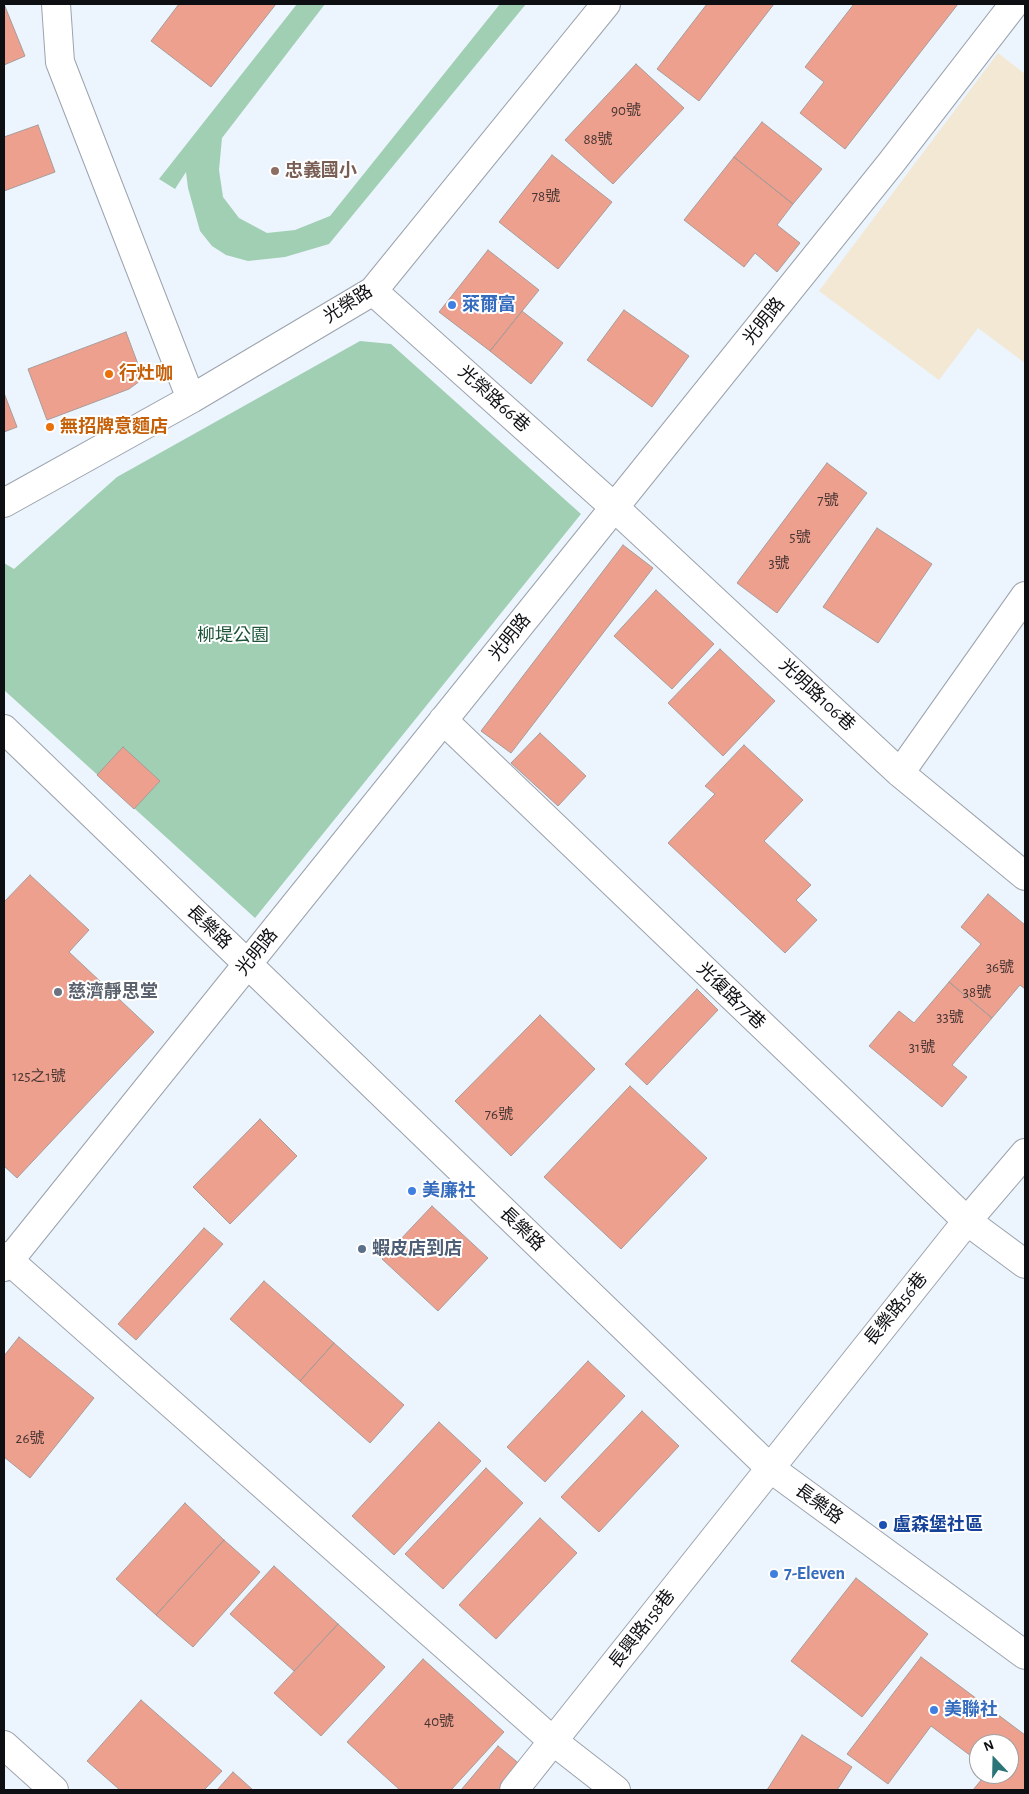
<!DOCTYPE html>
<html>
<head>
<meta charset="utf-8">
<style>
	body { margin:0 }
	#map { position:relative; width:1029px; height:1794px; overflow:hidden; background:#ecf4fe; font-family:"Alegreya Sans",sans-serif }
	canvas { display:block }
	.frame { position:absolute; inset:0; border:5px solid #0d0f12; pointer-events:none }
	.north { position:absolute; left:969px; top:1734px; width:50px; height:50px; box-sizing:border-box; background:#fff; border:1px solid #9e9fa0; border-radius:50%; rotate:339deg; font-size:14px; font-weight:700; line-height:20px; text-align:center; color:#0d0f12 }
	.north::after { content:''; display:block; margin:auto; width:18px; height:22px; background:#2b7579; clip-path:polygon(50% 0,100% 100%,50% 72%,0 100%) }
</style>
</head>
<body>
<div id="map">
<canvas width="1029" height="1794"></canvas>
<div class="frame"></div>
<div class="north">N</div>
</div>
<script>
const ctx = document.querySelector('canvas').getContext('2d');
ctx.lineJoin = 'round';
function paint(path, color) {
  ctx.fillStyle = color;
  ctx.fill(path, 'evenodd');
}
function toPath(rows) {
  const path = new Path2D();
  for (const r of rows) {
    path.moveTo(r[0], r[1]);
    for (let i = 2; i < r.length; i += 2) path.lineTo(r[i], r[i + 1]);
  }
  return path;
}
function trace(path, color, width, dash) {
  ctx.strokeStyle = color;
  ctx.lineWidth = width;
  ctx.lineCap = dash ? 'butt' : 'round';
  ctx.setLineDash(dash || []);
  ctx.stroke(path);
}
function write(font, color, halo, rows, align = 'center') {
  ctx.font = font + ' "Alegreya Sans","Noto Sans TC",sans-serif';
  ctx.lineWidth = 4;
  ctx.setLineDash([]);
  ctx.textBaseline = 'middle';
  ctx.strokeStyle = halo;
  ctx.fillStyle = color;
  for (const [text, x, y, turn = 0] of rows) {
    ctx.save();
    ctx.translate(x, y);
    ctx.rotate((+turn || 0) * Math.PI / 180);
    ctx.textAlign = isNaN(turn) ? turn : align;
    if (halo) ctx.strokeText(text, 0, 0);
    ctx.fillText(text, 0, 0);
    ctx.restore();
  }
}
const industrial = toPath([
	[998,53,1025,74,1025,363,978,328,939,380,819,291]
]);
const green = toPath([
	[297,4,325,4,222,138,219,170,223,197,239,218,267,233,295,230,330,216,500,4,526,4,329,244,285,257,248,261,226,255,212,246,200,231,188,188,186,172,175,189,159,179],
	[360,341,391,344,581,514,255,918,4,690,4,563,14,569,117,477]
]);
const building = toPath([
	[4,4,25,56,4,65,4,4],
	[179,4,276,4,211,87,151,41,179,4],
	[707,4,774,4,699,101,657,69,707,4],
	[854,4,958,4,845,149,800,113,824,82,805,67,854,4],
	[636,64,684,108,613,184,565,140,636,64],
	[762,122,822,169,793,204,734,157,762,122],
	[38,125,55,172,4,191,4,137,38,125],
	[552,155,612,202,558,269,499,222,552,155],
	[734,157,793,204,777,225,800,243,777,272,755,253,744,267,684,220,734,157],
	[488,250,539,290,490,351,439,312,488,250],
	[624,310,689,356,652,407,587,360,624,310],
	[522,311,563,343,531,384,490,351,522,311],
	[126,332,139,367,140,381,129,389,47,420,28,369,126,332],
	[4,393,17,427,4,432,4,393],
	[827,463,867,493,777,613,737,583,827,463],
	[877,528,932,564,878,643,823,607,877,528],
	[623,545,653,568,511,753,481,731,623,545],
	[656,590,714,644,672,689,614,636,656,590],
	[720,649,775,701,723,756,668,703,720,649],
	[540,733,586,776,558,806,511,763,540,733],
	[744,745,803,800,764,841,811,885,796,900,817,920,785,953,668,843,715,794,705,786,744,745],
	[123,747,160,781,134,809,97,775,123,747],
	[30,875,89,930,69,952,154,1032,17,1178,4,1166,4,900,5,901,30,875],
	[988,894,1025,925,1025,989,1020,985,992,1018,949,982,981,944,961,927,988,894],
	[949,982,992,1018,952,1065,967,1077,942,1107,869,1046,899,1011,914,1023,949,982],
	[697,989,718,1010,647,1085,625,1064,697,989],
	[540,1015,595,1069,511,1156,455,1101,540,1015],
	[630,1086,707,1158,621,1249,544,1177,630,1086],
	[260,1119,297,1156,230,1224,193,1187,260,1119],
	[432,1206,488,1258,438,1311,382,1259,432,1206],
	[204,1228,223,1244,136,1340,118,1324,204,1228],
	[264,1281,334,1343,300,1381,230,1319,264,1281],
	[19,1337,94,1398,30,1478,4,1457,4,1356,19,1337],
	[334,1343,404,1405,370,1443,300,1381,334,1343],
	[588,1361,625,1396,545,1482,507,1447,588,1361],
	[642,1411,679,1446,599,1532,561,1497,642,1411],
	[439,1422,481,1461,394,1555,352,1516,439,1422],
	[486,1468,523,1503,443,1589,405,1554,486,1468],
	[185,1503,224,1540,156,1615,116,1579,185,1503],
	[540,1518,577,1553,496,1639,459,1605,540,1518],
	[224,1540,260,1572,193,1647,156,1615,224,1540],
	[274,1566,338,1624,294,1671,230,1614,274,1566],
	[856,1578,928,1634,862,1717,791,1661,856,1578],
	[338,1624,385,1667,321,1736,274,1693,338,1624],
	[921,1657,1025,1735,1025,1790,973,1790,986,1774,1009,1774,1009,1744,979,1744,979,1762,931,1726,888,1784,847,1754,921,1657],
	[423,1659,504,1732,451,1790,400,1790,347,1742,423,1659],
	[141,1700,222,1771,204,1790,120,1790,87,1761,141,1700],
	[802,1735,852,1767,837,1790,767,1790,802,1735],
	[498,1746,522,1766,502,1790,461,1790,498,1746],
	[233,1772,253,1790,217,1790,233,1772]
]);
const minor = toPath([
	[56,4,60,62,191,399],
	[373,291,614,507,900,773,1025,876],
	[4,503,191,399,373,291,606,4],
	[443,720,967,1221,1025,1264],
	[4,729,770,1468,1025,1655],
	[900,773,1025,596],
	[4,1256,553,1741,616,1790],
	[4,1267,891,163,1014,4],
	[4,1745,54,1790],
	[514,1790,967,1221,1025,1153]
]);
const markers = [
	[275,171,5,"#8d6e63"],
	[452,305,5,"#3f7fe0"],
	[109,374,5,"#e8710a"],
	[50,427,5,"#e8710a"],
	[58,992,5,"#6b7280"],
	[412,1191,5,"#3f7fe0"],
	[362,1249,5,"#5c6f8a"],
	[883,1525,5,"#1a4fb4"],
	[774,1574,5,"#3f7fe0"],
	[934,1710,5,"#3f7fe0"]
];
const numberNames = [
	["90號",626,110],
	["88號",598,139],
	["78號",546,196],
	["7號",828,500],
	["5號",800,537],
	["3號",779,563],
	["36號",1000,967],
	["38號",977,992],
	["33號",950,1017],
	["31號",922,1047],
	["125之1號",39,1076],
	["76號",499,1114],
	["26號",30,1438],
	["40號",439,1721]
];
const educationNames = [
	["忠義國小",285,171]
];
const streetNames = [
	["光榮路",348,304,-33],
	["光明路",764,321,-51],
	["光榮路66巷",494,399,42],
	["光明路",510,637,-51],
	["光明路106巷",817,695,43],
	["長樂路",209,927,44],
	["光明路",257,952,-51],
	["光復路77巷",731,996,44],
	["長樂路",522,1229,44],
	["長樂路56巷",896,1309,-51],
	["長樂路",819,1504,36],
	["長興路158巷",642,1629,-52]
];
const shopNames = [
	["萊爾富",462,305],
	["美廉社",422,1191],
	["7-Eleven",784,1574],
	["美聯社",944,1710]
];
const foodNames = [
	["行灶咖",119,374],
	["無招牌意麵店",60,427]
];
const parkNames = [
	["柳堤公園",233,636]
];
const worshipNames = [
	["慈濟靜思堂",68,992]
];
const serviceNames = [
	["蝦皮店到店",372,1249]
];
const transitNames = [
	["盧森堡社區",893,1525]
];
paint(industrial, '#f2e8d3');
paint(green, '#a1cfb3');
paint(building, '#eea08f');
trace(building, '#a89b98', 1);
trace(minor, '#9ca3ac', 30);
trace(minor, '#fff', 28);
for (const [x, y, r, color] of markers) {
  const dot = new Path2D();
  dot.arc(x, y, r, 0, 2 * Math.PI);
  ctx.fillStyle = color;
  ctx.fill(dot);
  trace(dot, '#fff', 2);
}
write('15px', '#453331', null, numberNames);
write('bold 18px', '#785e54', '#fff', educationNames, 'left');
write('18px', '#0d0f12', '#fff', streetNames);
write('bold 18px', '#366cbe', '#fff', shopNames, 'left');
write('bold 18px', '#c56008', '#fff', foodNames, 'left');
write('18px', '#1c5437', '#fff', parkNames);
write('bold 18px', '#5b616d', '#fff', worshipNames, 'left');
write('bold 18px', '#4e5e75', '#fff', serviceNames, 'left');
write('bold 18px', '#164399', '#fff', transitNames, 'left');
</script>
</body>
</html>
